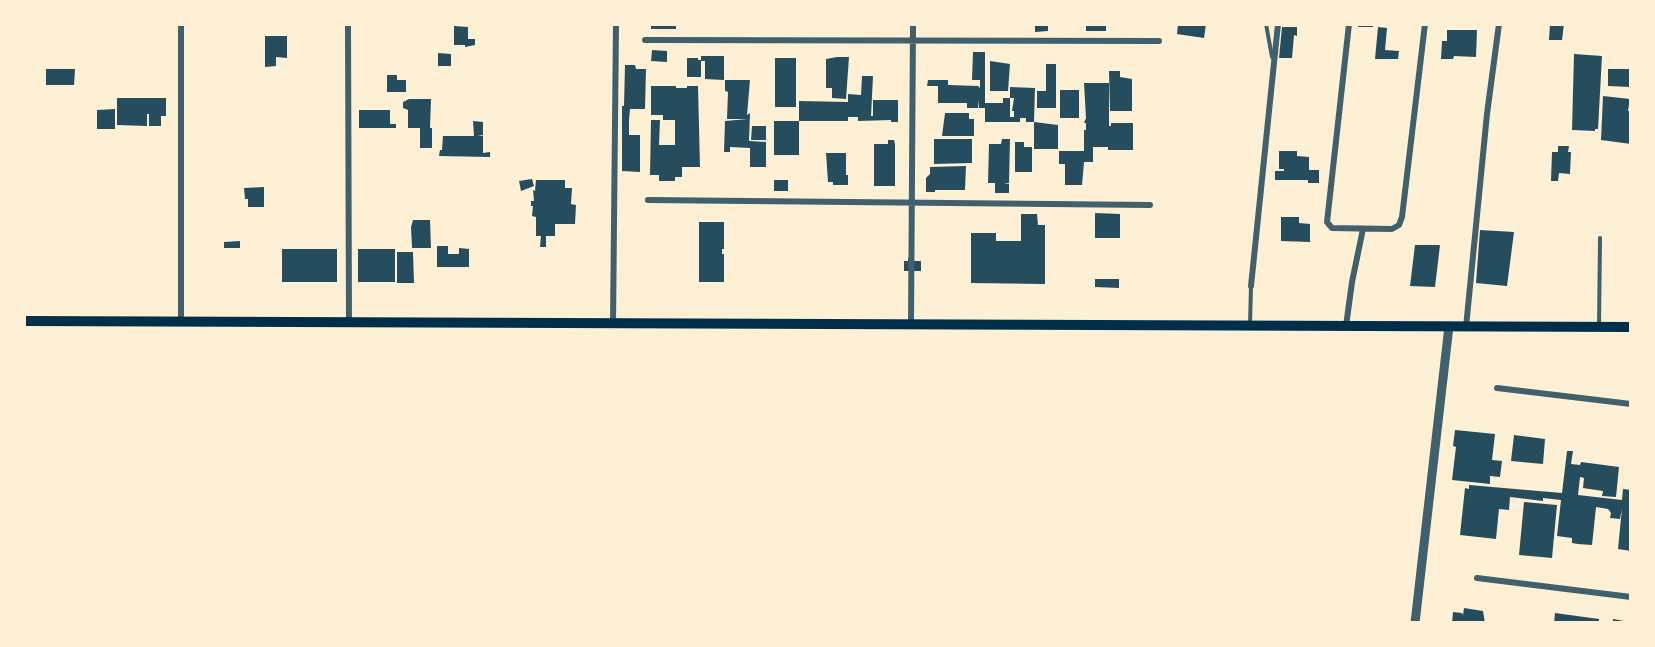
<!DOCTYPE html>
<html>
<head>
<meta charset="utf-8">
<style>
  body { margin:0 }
  #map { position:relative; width:1655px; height:647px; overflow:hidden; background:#fdf0d5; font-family:Arial,sans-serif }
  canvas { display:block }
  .frame { position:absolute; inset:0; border:26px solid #fdf0d5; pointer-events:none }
</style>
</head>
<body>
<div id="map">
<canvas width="1655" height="647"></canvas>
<div class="frame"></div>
</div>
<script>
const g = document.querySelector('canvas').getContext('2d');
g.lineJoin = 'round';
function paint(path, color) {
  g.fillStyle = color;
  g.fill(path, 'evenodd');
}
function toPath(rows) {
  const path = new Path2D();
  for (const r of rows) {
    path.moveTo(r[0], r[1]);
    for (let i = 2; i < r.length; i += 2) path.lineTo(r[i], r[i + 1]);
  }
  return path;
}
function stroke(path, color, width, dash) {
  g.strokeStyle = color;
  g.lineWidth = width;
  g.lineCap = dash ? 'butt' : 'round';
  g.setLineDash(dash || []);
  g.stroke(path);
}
paint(toPath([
  [651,24,676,24,676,29,651,29],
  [1035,24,1048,24,1048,31,1035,32],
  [1086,24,1106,24,1106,31,1086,31],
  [1178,24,1206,24,1204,38,1177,34],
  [1359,24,1373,24,1373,27,1358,27],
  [1550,24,1564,24,1562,40,1549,40],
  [454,26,468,27,468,39,475,39,475,45,465,47,465,45,454,45],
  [1282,27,1297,27,1297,36,1294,35,1292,58,1279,58],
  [1378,27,1387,28,1385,50,1399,51,1398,59,1375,59],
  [1447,30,1477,30,1476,57,1454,56,1453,59,1441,59,1442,41,1447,41],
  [265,36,287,36,287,58,276,57,276,66,265,67],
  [652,50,667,51,667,62,651,61],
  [973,52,985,52,985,103,1003,103,1003,98,1010,98,1010,87,1035,88,1034,122,1026,122,1026,118,1020,118,1020,122,985,122,985,108,979,108,979,100,978,108,967,108,967,103,938,103,938,86,927,86,928,80,948,80,948,85,978,86,980,88,980,80,972,80],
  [1010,98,1014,98,1012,111,1014,111,1014,117,1010,117],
  [438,53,451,54,451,66,438,66],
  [1574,54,1602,56,1598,129,1595,129,1595,131,1572,130],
  [701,56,724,56,724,80,705,79,705,61,701,61,701,77,687,77,687,58,698,58,698,60,701,60],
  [837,57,849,57,846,99,832,98,832,88,826,88,826,59],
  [775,58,796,58,796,107,775,107],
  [990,61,1010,64,1008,91,990,91],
  [1046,64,1056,64,1056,108,1037,108,1037,91,1046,91],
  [625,65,635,65,636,69,646,69,645,109,630,109,629,120,629,135,640,135,640,172,622,171,622,106,624,106],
  [46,69,75,69,74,85,46,85],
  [1608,69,1631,69,1630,87,1608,86],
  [1109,71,1120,71,1120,77,1132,79,1132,111,1110,111],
  [387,75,397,75,397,80,406,80,406,92,387,92],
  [862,76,873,76,871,116,873,116,873,100,898,100,898,122,891,122,891,120,858,121,858,117,848,117,848,121,799,121,799,101,848,102,848,94,861,95],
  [725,80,750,80,747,115,750,113,749,141,766,142,766,167,750,167,750,148,730,147,730,152,724,152,725,121,748,119,727,119,728,92,725,91],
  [1084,83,1109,83,1109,126,1111,126,1111,123,1133,123,1133,150,1108,150,1108,147,1093,147,1093,162,1084,162,1082,185,1065,185,1065,164,1059,164,1059,151,1084,151,1084,130,1086,130,1086,123,1084,123,1086,118],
  [651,86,676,86,676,88,687,88,687,86,698,86,700,167,682,167,682,177,675,177,675,181,659,181,659,175,650,175,651,120,660,120,659,145,675,145,675,120,663,120,663,115,651,115],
  [1060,90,1079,90,1079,118,1060,118],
  [1603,96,1630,99,1628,111,1631,111,1631,144,1601,140],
  [117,98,166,98,166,116,161,116,161,126,149,126,149,114,147,114,147,126,117,125],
  [409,99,431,99,430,128,432,128,432,148,420,148,420,128,408,128,408,110,403,108,403,102],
  [115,109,115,129,97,129,97,110],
  [359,110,390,110,390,124,396,124,396,128,359,128],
  [945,113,969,113,969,119,974,119,974,136,942,136],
  [473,121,483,122,483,135,478,136,483,136,483,153,490,152,490,157,439,156,440,150,442,150,443,136,474,136],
  [774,121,799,121,799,155,774,155],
  [1034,122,1058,125,1058,149,1034,149],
  [752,126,766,126,766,140,751,140],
  [934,139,972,139,972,163,934,164],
  [1002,139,1010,139,1009,183,1004,184,1009,184,1009,193,995,193,995,183,988,183,989,144,1001,144],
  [888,140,894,140,895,144,895,186,874,186,874,144,888,144],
  [1015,142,1024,142,1024,147,1032,147,1032,172,1015,172],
  [1558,146,1569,146,1568,152,1571,152,1570,174,1559,173,1558,181,1551,181,1552,152,1558,152],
  [1279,151,1297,151,1297,156,1309,157,1309,170,1319,170,1319,183,1308,183,1308,180,1275,180,1275,171,1284,171,1284,169,1279,169],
  [826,153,846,153,846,175,848,175,848,185,833,185,833,182,828,182],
  [966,166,965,190,935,190,935,192,926,192,926,178,930,174,930,167],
  [532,179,534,186,521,191,519,181],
  [536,180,565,180,565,188,572,188,571,204,576,205,575,224,555,224,555,236,546,236,546,247,540,247,541,236,536,236,536,217,532,216,533,206,531,206,531,201,534,201,533,190,535,191],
  [774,180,788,180,788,191,774,191],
  [264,187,264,207,248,207,248,199,245,199,244,188],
  [1095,213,1120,214,1120,238,1095,238],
  [1021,214,1037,214,1038,225,1045,225,1045,284,971,283,971,233,996,233,996,241,1021,241],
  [1281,217,1299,217,1299,223,1310,224,1310,242,1281,241],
  [413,220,430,220,431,248,412,248,411,227],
  [699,222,724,222,724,249,722,249,722,254,724,254,724,282,699,282],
  [1480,230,1514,232,1507,286,1476,283],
  [240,241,240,248,224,248,224,242],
  [1415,245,1440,245,1435,287,1410,286],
  [437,246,448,246,448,254,459,254,459,248,469,249,469,267,437,267],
  [282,249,337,249,337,282,282,282],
  [358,249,395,249,395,282,358,282],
  [397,252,413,252,414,283,397,283],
  [908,258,912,258,912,261,921,261,921,271,904,271,904,261,908,261],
  [1095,279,1119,279,1119,288,1095,287],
  [1455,430,1495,434,1492,460,1502,461,1500,477,1490,476,1490,484,1452,480,1456,447,1453,446],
  [1514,435,1545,439,1543,464,1511,461],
  [1567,451,1573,451,1571,464,1580,465,1581,462,1619,467,1616,497,1602,496,1603,491,1583,488,1584,478,1580,477,1578,495,1622,500,1623,489,1631,490,1631,551,1618,549,1622,508,1620,519,1610,518,1611,513,1608,509,1596,507,1592,545,1578,544,1572,543,1572,538,1557,536,1561,500,1543,498,1543,501,1510,497,1509,510,1499,509,1496,539,1460,535,1465,488,1469,489,1469,485,1562,493],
  [1524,502,1557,505,1552,558,1519,555],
  [1464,608,1483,611,1485,623,1452,623,1453,612,1462,613,1463,615],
  [1555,613,1599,619,1599,623,1554,623],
  [1613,619,1630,622,1630,623,1613,623]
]), '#264d5e');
stroke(toPath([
  [1266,24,1272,57],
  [1250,325,1251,286],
  [1599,326,1600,238]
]), '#3f606c', 4);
stroke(toPath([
  [348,24,349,322],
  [1349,24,1327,222,1332,228,1392,229,1399,225,1402,217,1425,24],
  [645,40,1159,41],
  [648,200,1150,205],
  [1251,286,1278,24],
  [181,321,181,24],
  [613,323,616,24],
  [911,324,913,24],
  [1346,326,1352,282,1363,229],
  [1466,327,1487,114,1499,24],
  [1497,388,1631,404],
  [1477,578,1631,597]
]), '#3f606c', 6);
stroke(toPath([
  [1415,623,1449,326]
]), '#3f606c', 9);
stroke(toPath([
  [24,321,1631,327]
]), '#003049', 10);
</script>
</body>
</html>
